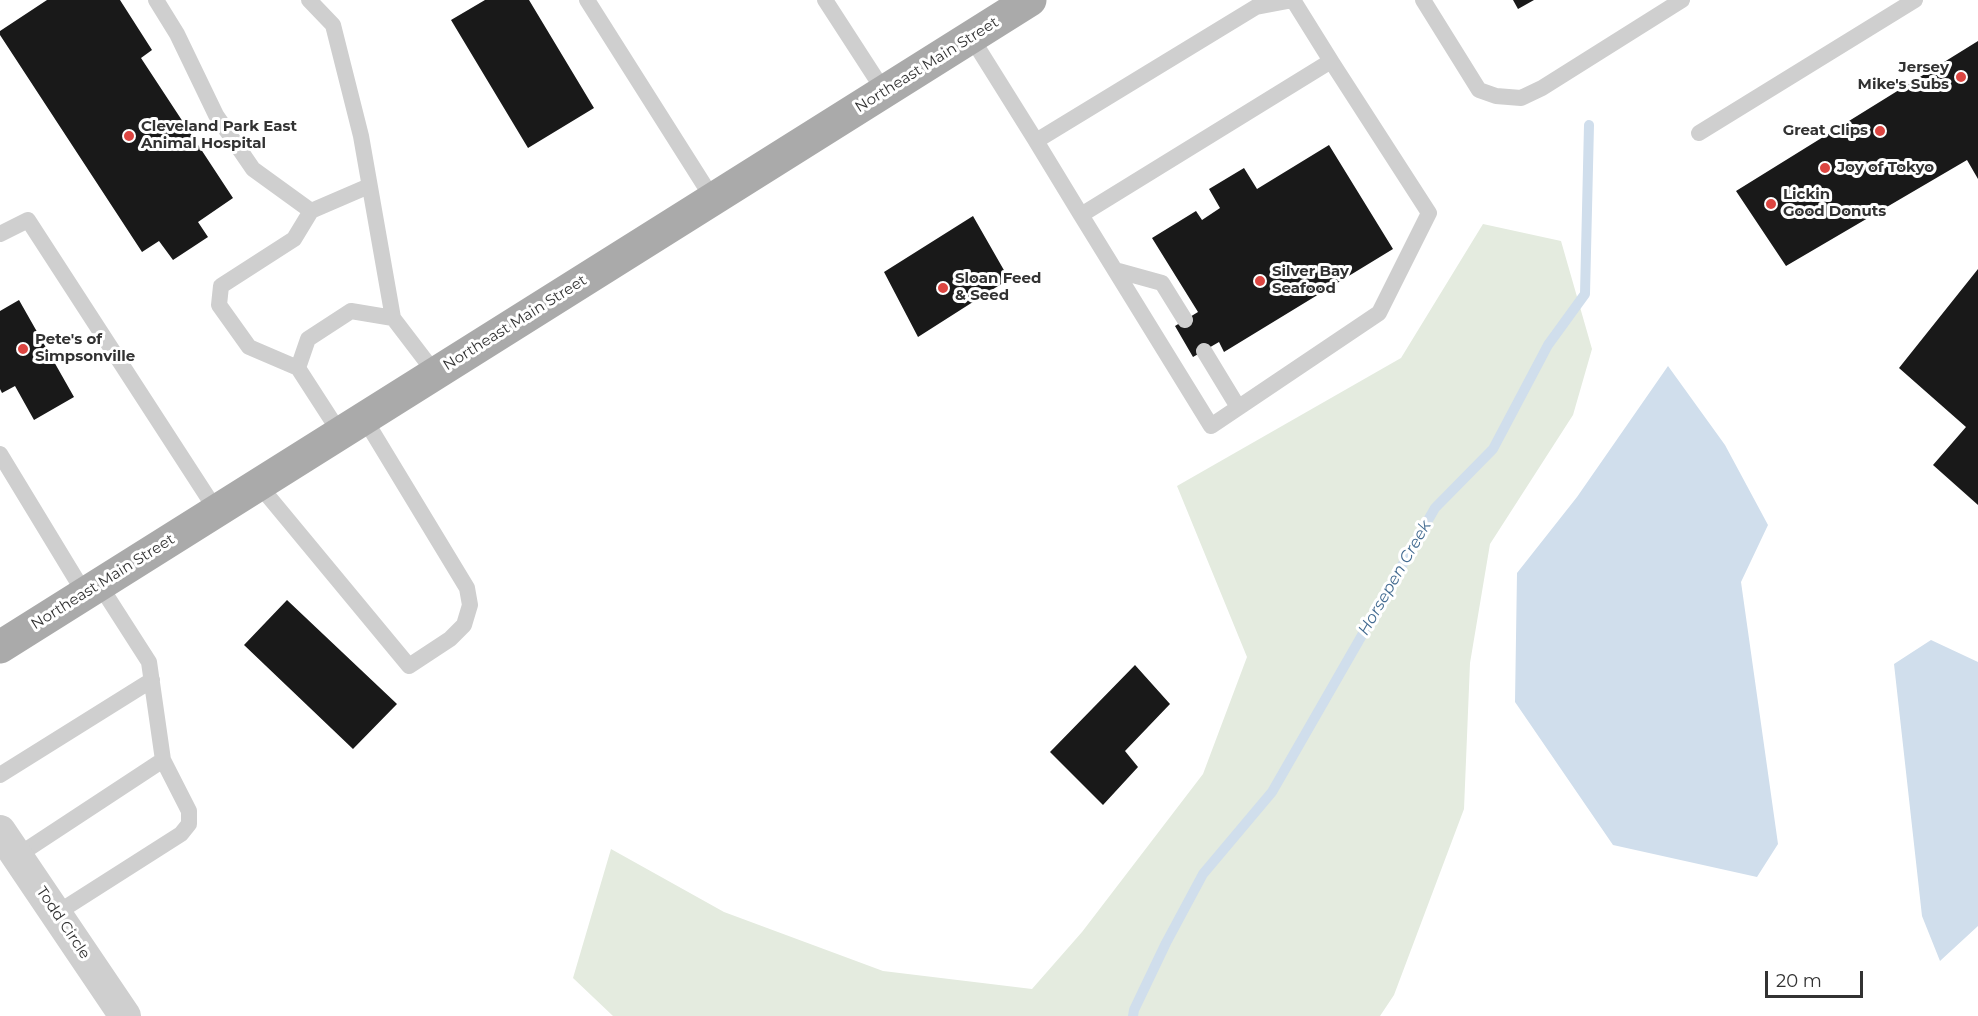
<!DOCTYPE html>
<html>
<head>
<meta charset="utf-8">
<style>
  body { margin:0 }
  #map { position:relative; width:1978px; height:1016px; overflow:hidden; background:#fff; font-family:Montserrat,sans-serif }
  canvas { display:block }
  .scale { position:absolute; left:1765px; top:971px; width:98px; height:27px; box-sizing:border-box; border:3px solid #323232; border-top:0; padding-left:8px; font-size:18px; line-height:21px; white-space:nowrap; color:#323232; -webkit-text-stroke:4px #fff; paint-order:stroke }
</style>
</head>
<body>
<div id="map">
<canvas width="1978" height="1016"></canvas>
<div class="scale">20 m</div>
</div>
<script>
const g = document.querySelector('canvas').getContext('2d');
g.lineJoin = 'round';
function paint(path, color) {
  g.fillStyle = color;
  g.fill(path, 'evenodd');
}
function toPath(rows) {
  const path = new Path2D();
  for (const r of rows) {
    path.moveTo(r[0], r[1]);
    for (let i = 2; i < r.length; i += 2) path.lineTo(r[i], r[i + 1]);
  }
  return path;
}
function stroke(path, color, width, dash) {
  g.strokeStyle = color;
  g.lineWidth = width;
  g.lineCap = dash ? 'butt' : 'round';
  g.setLineDash(dash || []);
  g.stroke(path);
}
function drawText(font, color, halo, rows, align = 'center') {
  g.font = font + ' Montserrat,sans-serif';
  g.lineWidth = 6;
  g.setLineDash([]);
  g.textBaseline = 'middle';
  g.strokeStyle = halo;
  g.fillStyle = color;
  for (const [text, x, y, turn = 0] of rows) {
    g.save();
    g.translate(x, y);
    g.rotate((+turn || 0) * Math.PI / 180);
    g.textAlign = isNaN(turn) ? turn : align;
    if (halo) g.strokeText(text, 0, 0);
    g.fillText(text, 0, 0);
    g.restore();
  }
}
paint(toPath([
  [1483,224,1561,241,1592,349,1573,415,1490,544,1470,663,1464,809,1394,995,1380,1016,613,1016,573,978,611,849,724,912,883,971,1032,989,1082,932,1203,774,1247,657,1177,486,1401,358]
]), '#e4ebdf');
paint(toPath([
  [1668,366,1725,445,1768,525,1741,582,1778,844,1757,877,1613,845,1515,702,1517,573,1577,497],
  [1931,640,1978,662,1978,926,1940,961,1922,916,1894,664]
]), '#d0deec');
stroke(toPath([
  [1133,1016,1134,1010,1166,943,1203,874,1272,792,1435,508,1493,449,1548,345,1585,294,1589,125]
]), '#d0deec', 10);
paint(toPath([
  [47,0,120,0,152,50,141,58,233,198,198,222,208,237,173,260,159,241,142,252,0,35,0,31],
  [485,0,529,0,594,108,528,148,451,20],
  [1513,0,1534,0,1518,9],
  [1978,41,1978,179,1967,160,1786,266,1736,191],
  [1329,145,1393,249,1224,352,1219,342,1193,357,1175,326,1198,312,1152,238,1196,211,1202,220,1220,208,1209,189,1244,168,1257,189],
  [973,216,1009,279,918,337,884,272],
  [1978,269,1978,505,1933,465,1966,427,1899,368],
  [19,300,74,397,34,420,15,386,2,393,0,389,0,311],
  [287,600,397,704,353,749,244,645],
  [1135,665,1170,704,1125,751,1138,767,1103,805,1050,752]
]), '#191919');
stroke(toPath([
  [156,0,177,34,216,115,253,169,311,211],
  [309,0,333,25,361,136,393,318],
  [587,0,713,199],
  [825,0,884,91],
  [1423,0,1479,90,1496,96,1521,98,1542,88,1682,0],
  [971,37,1036,141,1256,7,1293,0],
  [1699,133,1915,0],
  [1036,141,1081,215,1331,61,1293,0],
  [1081,215,1211,426,1379,313,1429,213,1331,61],
  [0,234,28,220,216,510],
  [1115,270,1162,283,1185,320],
  [1204,351,1238,407],
  [298,368,249,347,219,305,221,286,294,239,311,211,369,186],
  [340,433,298,368,308,339,351,311,393,318,435,373],
  [0,454,85,594],
  [259,485,409,666,450,639,464,625,470,605,467,588,364,418],
  [0,775,152,680],
  [17,856,163,760],
  [57,913,181,834,189,824,189,811,163,760,149,662,99,584]
]), '#cfcfcf', 16);
stroke(toPath([
  [0,831,125,1016]
]), '#cfcfcf', 32);
stroke(toPath([
  [0,647,1030,0]
]), '#aaa', 33);
for (const [x, y, r, color] of [
  [1961,77,6,"#dc4541"],
  [1880,131,6,"#dc4541"],
  [129,136,6,"#dc4541"],
  [1825,168,6,"#dc4541"],
  [1771,204,6,"#dc4541"],
  [1260,281,6,"#dc4541"],
  [943,288,6,"#dc4541"],
  [23,349,6,"#dc4541"]
]) {
  const dot = new Path2D();
  dot.arc(x, y, r, 0, 2 * Math.PI);
  g.fillStyle = color;
  g.fill(dot);
  stroke(dot, '#fff', 2);
}
drawText('15px', '#323232', '#fff', [
  ["Northeast Main Street",927,65,-32],
  ["Northeast Main Street",515,323,-32],
  ["Northeast Main Street",103,582,-32],
  ["Todd Circle",63,923,56]
]);
drawText('bold 15px', '#323232', '#fff', [
  ["Jersey",1949,68,"right"],
  ["Mike's Subs",1949,85,"right"],
  ["Cleveland Park East",141,127],
  ["Animal Hospital",141,144],
  ["Great Clips",1868,131,"right"],
  ["Joy of Tokyo",1837,168],
  ["Lickin",1783,195],
  ["Good Donuts",1783,212],
  ["Silver Bay",1272,272],
  ["Seafood",1272,289],
  ["Sloan Feed",955,279],
  ["& Seed",955,296],
  ["Pete's of",35,340],
  ["Simpsonville",35,357]
], 'left');
drawText('italic 16px', '#436b91', '#fff', [
  ["Horsepen Creek",1395,578,-60]
]);
</script>
</body>
</html>
